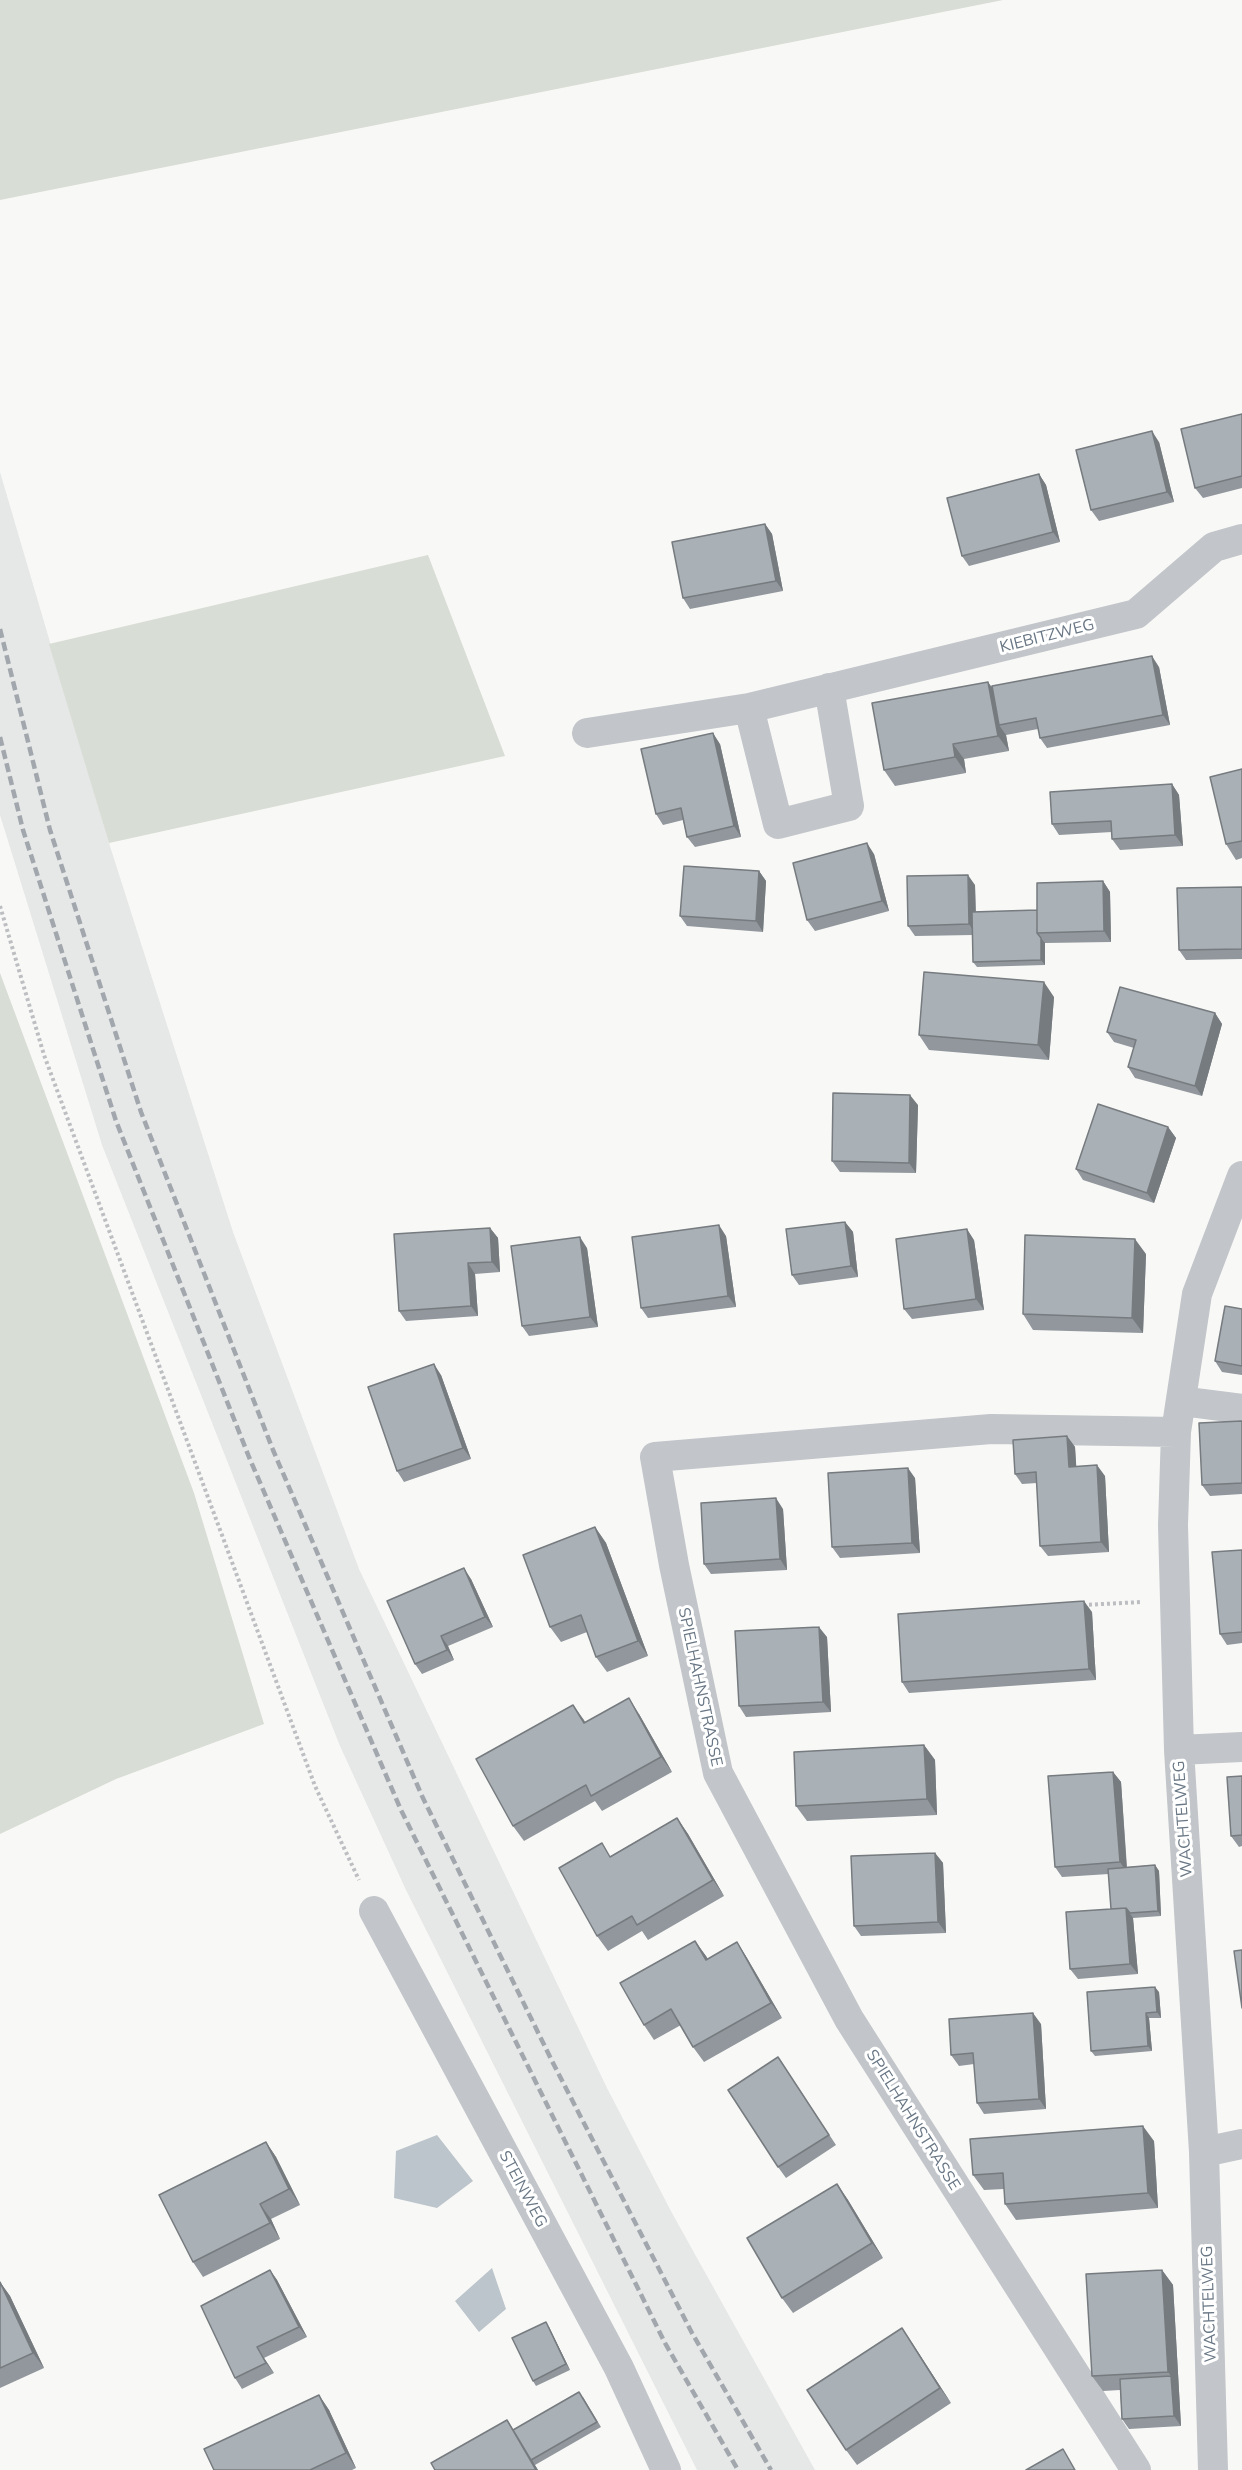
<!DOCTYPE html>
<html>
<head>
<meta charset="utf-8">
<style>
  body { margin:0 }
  canvas { display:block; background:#f8f8f6 }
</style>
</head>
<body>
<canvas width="1242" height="2470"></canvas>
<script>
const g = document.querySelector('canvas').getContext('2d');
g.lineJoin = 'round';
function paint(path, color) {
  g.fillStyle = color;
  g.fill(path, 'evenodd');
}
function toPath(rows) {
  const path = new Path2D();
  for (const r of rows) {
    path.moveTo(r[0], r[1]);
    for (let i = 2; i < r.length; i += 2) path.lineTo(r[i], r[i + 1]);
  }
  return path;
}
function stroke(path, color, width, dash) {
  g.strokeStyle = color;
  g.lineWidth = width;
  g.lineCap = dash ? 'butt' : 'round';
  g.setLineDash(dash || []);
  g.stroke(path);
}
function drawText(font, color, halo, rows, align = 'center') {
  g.font = font + ' Mulish,sans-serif';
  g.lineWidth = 6;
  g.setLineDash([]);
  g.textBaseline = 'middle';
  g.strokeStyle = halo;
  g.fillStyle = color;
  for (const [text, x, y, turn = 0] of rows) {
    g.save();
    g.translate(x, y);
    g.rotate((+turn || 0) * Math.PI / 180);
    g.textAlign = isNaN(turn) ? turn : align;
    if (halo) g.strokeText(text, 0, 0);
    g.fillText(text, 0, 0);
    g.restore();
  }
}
paint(toPath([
  [0,472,109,843,233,1232,359,1569,607,2088,672,2213,815,2470,697,2470,406,1890,340,1746,102,1145,0,815]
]), '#e6e7e7');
paint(toPath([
  [0,0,1003,0,0,200],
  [428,555,505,756,109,843,49,644],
  [0,973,194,1493,264,1724,116,1779,0,1834]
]), '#d8ddd5');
paint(toPath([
  [437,2135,473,2181,437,2208,394,2198,396,2151],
  [492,2268,506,2309,479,2332,455,2301]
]), '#bcc5cb');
stroke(toPath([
  [0,906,44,1055,315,1786,359,1880],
  [1083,1605,1142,1602]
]), '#bcbec1', 4, [3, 3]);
stroke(toPath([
  [749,708,778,824,849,806,829,688],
  [587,733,749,708,1136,614,1214,547,1242,539],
  [1181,1401,1242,1409],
  [1179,1750,1242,1747],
  [374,1911,619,2368,666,2470],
  [1204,2152,1242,2144],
  [1136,2470,849,2019,718,1773,674,1565,655,1457,991,1429,1176,1432],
  [1213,2470,1204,2152,1179,1750,1173,1525,1176,1432,1197,1294,1242,1176]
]), '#c2c5c9', 30);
stroke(toPath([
  [0,629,50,830,141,1112,273,1450,422,1796,553,2063,692,2333,771,2470],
  [0,737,23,830,116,1121,249,1457,401,1810,665,2343,738,2470]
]), '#a1a7ad', 4.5, [9, 4.5]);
paint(toPath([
  [1242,414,1242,488,1203,498,1195,488],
  [1159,442,1174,502,1099,521,1091,510],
  [1039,474,1046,485,1060,542,969,566,962,556],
  [765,524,772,534,783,591,690,609,683,598],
  [1159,667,1170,725,1047,748,1040,738,1038,729,1006,735,1009,751,964,759,966,773,895,786,884,770,992,686],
  [720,744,741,837,695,847,687,837,683,820,663,825,656,814],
  [1242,769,1242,858,1236,860,1226,844],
  [1172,784,1179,795,1183,846,1120,850,1112,839,1112,832,1059,835,1052,824],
  [874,854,889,911,815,931,807,920],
  [759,871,766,881,763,932,687,926,680,916],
  [1103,881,1110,892,1111,942,1045,943,1045,965,977,967,973,962,973,935,915,936,908,926,975,885,976,912,1037,910],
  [1242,887,1242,959,1186,960,1179,950],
  [1054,997,1049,1060,929,1050,919,1035],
  [1215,1013,1222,1024,1202,1096,1135,1078,1128,1067,1134,1048,1114,1042,1107,1032],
  [918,1105,916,1173,840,1172,832,1161],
  [1168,1127,1176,1138,1154,1203,1083,1180,1076,1169],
  [845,1222,853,1232,858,1277,799,1285,792,1275],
  [490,1228,498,1238,500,1272,475,1274,478,1316,406,1321,399,1311],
  [726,1236,736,1307,648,1318,641,1308],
  [974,1240,984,1310,912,1319,904,1309],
  [587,1248,598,1327,529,1336,522,1326],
  [1146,1254,1143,1333,1033,1330,1023,1314],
  [1242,1309,1242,1375,1222,1372,1215,1361],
  [441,1375,471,1459,404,1482,397,1471],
  [1242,1421,1242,1494,1210,1496,1202,1485],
  [1067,1436,1075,1447,1076,1466,1105,1476,1109,1552,1048,1556,1040,1546,1037,1483,1022,1484,1015,1474],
  [915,1478,920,1553,840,1558,832,1547],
  [783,1509,787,1570,711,1574,704,1564],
  [595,1527,606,1543,648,1656,607,1672,596,1657,587,1632,561,1642,550,1627],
  [1242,1550,1242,1643,1227,1645,1220,1634],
  [471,1579,493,1627,448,1646,454,1660,422,1674,415,1664],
  [1092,1612,1096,1680,909,1693,902,1682],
  [827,1637,831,1712,746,1717,739,1706],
  [639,1714,672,1772,602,1811,595,1801,524,1841,513,1826,585,1722],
  [924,1745,935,1760,937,1815,807,1821,796,1806],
  [1113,1772,1121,1782,1127,1867,1155,1865,1159,1871,1161,1916,1133,1918,1138,1974,1078,1979,1070,1969,1111,1909,1109,1874,1062,1877,1055,1867],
  [1242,1776,1242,1846,1239,1847,1231,1836],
  [677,1818,688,1834,724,1896,648,1940,642,1931,608,1951,597,1936,611,1856],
  [935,1853,943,1863,946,1933,861,1936,854,1926],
  [695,1941,708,1959,737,1942,747,1958,782,2018,704,2062,693,2047,681,2025,654,2040,644,2025],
  [1159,1992,1161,2018,1149,2018,1152,2051,1095,2056,1091,2051],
  [1041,2024,1046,2109,984,2114,977,2103,974,2064,959,2066,951,2055],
  [778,2057,836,2145,786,2178,778,2167],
  [1154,2141,1158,2208,1016,2220,1005,2204,1004,2189,984,2190,973,2175],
  [266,2142,276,2157,300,2205,271,2219,280,2239,203,2277,193,2262],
  [837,2184,848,2200,883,2258,793,2313,782,2298],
  [270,2270,277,2280,307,2337,264,2358,274,2373,242,2389,235,2378],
  [1162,2270,1173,2285,1181,2426,1129,2429,1122,2419,1120,2390,1103,2391,1092,2376],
  [0,2282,10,2296,44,2368,0,2388],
  [549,2327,570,2370,536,2386,533,2381],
  [912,2343,951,2403,857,2465,846,2450],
  [319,2395,329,2410,356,2468,352,2470,214,2470],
  [583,2397,601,2427,535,2465,534,2464,538,2470,435,2470]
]), '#91979d');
paint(toPath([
  [1152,431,1159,442,1174,502,1167,492],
  [1039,474,1046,485,1060,542,1053,532],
  [765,524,772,534,783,591,776,581],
  [1152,656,1159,667,1170,725,1163,715],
  [988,682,999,697,999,725,1006,735,1009,751,998,736],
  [713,733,720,744,741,837,734,826],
  [953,744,964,759,966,773,955,757],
  [1172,784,1179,795,1183,846,1175,835],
  [867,843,874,854,889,911,882,901],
  [759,871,766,881,763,932,756,921],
  [968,875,975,885,976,935,969,924],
  [1103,881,1110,892,1111,942,1104,931],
  [1041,938,1045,943,1045,965,1041,960],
  [1044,982,1054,997,1049,1060,1038,1045],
  [1215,1013,1222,1024,1202,1096,1195,1086],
  [910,1095,918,1105,916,1173,909,1163],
  [1168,1127,1176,1138,1154,1203,1147,1193],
  [845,1222,853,1232,858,1277,851,1266],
  [719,1225,726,1236,736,1307,728,1296],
  [490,1228,498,1238,500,1272,492,1262],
  [967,1229,974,1240,984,1310,976,1299],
  [580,1237,587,1248,598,1327,590,1317],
  [1135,1239,1146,1254,1143,1333,1132,1318],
  [468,1263,475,1274,478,1316,471,1306],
  [434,1364,441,1375,471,1459,463,1448],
  [1067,1436,1075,1447,1077,1477,1069,1467],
  [1097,1465,1105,1476,1109,1552,1101,1542],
  [908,1468,915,1478,920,1553,912,1543],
  [776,1498,783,1509,787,1570,780,1559],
  [595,1527,606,1543,648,1656,638,1641],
  [464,1568,471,1579,493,1627,485,1617],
  [1084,1601,1092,1612,1096,1680,1089,1669],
  [819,1627,827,1637,831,1712,823,1702],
  [441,1636,448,1646,454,1660,447,1650],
  [629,1698,639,1714,672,1772,661,1757],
  [573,1705,584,1720,594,1738,584,1723],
  [924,1745,935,1760,937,1815,927,1799],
  [1113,1772,1121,1782,1127,1873,1120,1862],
  [677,1818,688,1834,724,1896,713,1880],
  [935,1853,943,1863,946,1933,938,1922],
  [1155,1865,1159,1871,1161,1916,1158,1911],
  [1126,1908,1133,1918,1138,1974,1130,1964],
  [695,1941,706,1956,717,1976,706,1960],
  [737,1942,747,1958,782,2018,771,2003],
  [1155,1987,1159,1992,1161,2018,1157,2012],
  [1033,2013,1041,2024,1046,2109,1039,2099],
  [1146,2013,1149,2018,1152,2051,1148,2046],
  [1143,2126,1154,2141,1158,2208,1148,2193],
  [266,2142,276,2157,300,2205,289,2189],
  [837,2184,848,2200,883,2258,872,2243],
  [260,2204,271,2219,280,2239,270,2223],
  [270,2270,277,2280,307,2337,299,2327],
  [1162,2270,1173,2285,1181,2426,1174,2416,1171,2376,1168,2372],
  [0,2282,10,2296,44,2368,33,2353],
  [546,2322,549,2327,570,2370,566,2364],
  [902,2328,912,2343,951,2403,940,2388],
  [257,2347,264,2358,274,2373,266,2363],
  [319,2395,329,2410,356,2468,346,2453],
  [507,2420,517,2435,538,2470,536,2470]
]), '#767b7f');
const building = toPath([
  [1242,414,1242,476,1195,488,1181,429,1242,414],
  [1152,431,1167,492,1091,510,1076,450,1152,431],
  [1039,474,1053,532,962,556,947,498,1039,474],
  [765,524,776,581,683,598,672,542,765,524],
  [1152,656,1163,715,1040,738,1036,718,999,725,992,686,1152,656],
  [988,682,998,736,953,744,955,757,884,770,872,703,988,682],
  [713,733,734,826,687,837,681,808,656,814,641,749,713,733],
  [1242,769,1242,841,1226,844,1210,777,1242,769],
  [1172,784,1175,835,1112,839,1111,821,1052,824,1050,792,1172,784],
  [867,843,882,901,807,920,793,863,867,843],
  [684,866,759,871,756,921,680,916,684,866],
  [968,875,969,924,908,926,907,876,968,875],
  [1103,881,1104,931,1037,933,1037,883,1103,881],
  [1242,887,1242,949,1179,950,1177,888,1242,887],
  [1037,910,1037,933,1041,938,1041,960,973,962,972,912,1037,910],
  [924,972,1044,982,1038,1045,919,1035,924,972],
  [1120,987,1215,1013,1195,1086,1128,1067,1136,1040,1107,1032,1120,987],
  [833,1093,910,1095,909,1163,832,1161,833,1093],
  [1098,1104,1168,1127,1147,1193,1076,1169,1098,1104],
  [845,1222,851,1266,792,1275,786,1229,845,1222],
  [719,1225,728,1296,641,1308,632,1237,719,1225],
  [490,1228,492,1262,468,1263,471,1306,399,1311,394,1234,490,1228],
  [967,1229,976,1299,904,1309,896,1239,967,1229],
  [1025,1235,1135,1239,1132,1318,1023,1314,1025,1235],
  [580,1237,590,1317,522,1326,511,1246,580,1237],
  [1225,1306,1242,1309,1242,1366,1215,1361,1225,1306],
  [434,1364,463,1448,397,1471,368,1387,434,1364],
  [1242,1421,1242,1483,1202,1485,1199,1423,1242,1421],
  [1067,1436,1069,1467,1097,1465,1101,1542,1040,1546,1036,1472,1015,1474,1013,1440,1067,1436],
  [908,1468,912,1543,832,1547,828,1473,908,1468],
  [776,1498,780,1559,704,1564,701,1503,776,1498],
  [595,1527,638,1641,596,1657,581,1615,550,1627,523,1555,595,1527],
  [1242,1550,1242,1632,1220,1634,1212,1552,1242,1550],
  [464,1568,485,1617,441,1636,447,1650,415,1664,387,1601,464,1568],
  [1084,1601,1089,1669,902,1682,898,1614,1084,1601],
  [819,1627,823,1702,739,1706,735,1631,819,1627],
  [629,1698,661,1757,591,1796,586,1785,513,1826,476,1759,573,1705,584,1723,629,1698],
  [924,1745,927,1799,796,1806,794,1752,924,1745],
  [1113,1772,1120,1862,1055,1867,1048,1776,1113,1772],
  [1242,1776,1242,1835,1231,1836,1227,1777,1242,1776],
  [677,1818,713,1880,637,1925,632,1916,597,1936,559,1868,602,1843,610,1857,677,1818],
  [935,1853,938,1922,854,1926,851,1856,935,1853],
  [1155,1865,1158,1911,1130,1913,1126,1908,1111,1909,1108,1869,1155,1865],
  [1126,1908,1130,1964,1070,1969,1066,1912,1126,1908],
  [695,1941,706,1960,737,1942,771,2003,693,2047,671,2009,644,2025,620,1983,695,1941],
  [1242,1950,1242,2008,1234,1951,1242,1950],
  [1155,1987,1157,2012,1146,2013,1148,2046,1091,2051,1087,1992,1155,1987],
  [1033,2013,1039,2099,977,2103,973,2053,951,2055,949,2019,1033,2013],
  [778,2057,829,2135,778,2167,728,2090,778,2057],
  [1143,2126,1148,2193,1005,2204,1003,2173,973,2175,970,2139,1143,2126],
  [266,2142,289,2189,260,2204,270,2223,193,2262,159,2195,266,2142],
  [837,2184,872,2243,782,2298,747,2238,837,2184],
  [270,2270,299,2327,257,2347,266,2363,235,2378,201,2306,270,2270],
  [1162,2270,1168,2372,1092,2376,1086,2274,1162,2270],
  [0,2282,33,2353,0,2368,0,2282],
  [546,2322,566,2364,533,2381,512,2338,546,2322],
  [902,2328,940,2388,846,2450,807,2390,902,2328],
  [1171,2376,1174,2416,1122,2419,1120,2379,1171,2376],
  [579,2392,597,2422,531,2460,513,2430,579,2392],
  [319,2395,346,2453,310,2470,214,2470,204,2449,319,2395],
  [507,2420,536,2470,435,2470,431,2463,507,2420],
  [1063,2449,1075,2470,1026,2470,1063,2449]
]);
paint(building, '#a9b0b6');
stroke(building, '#767b7f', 1.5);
drawText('16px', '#697785', '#fff', [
  ["KIEBITZWEG",1047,636,-14],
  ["SPIELHAHNSTRASSE",700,1687,78],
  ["WACHTELWEG",1183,1819,-94],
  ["SPIELHAHNSTRASSE",913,2120,58],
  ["STEINWEG",523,2189,62],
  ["WACHTELWEG",1209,2304,-92]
]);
</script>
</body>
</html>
